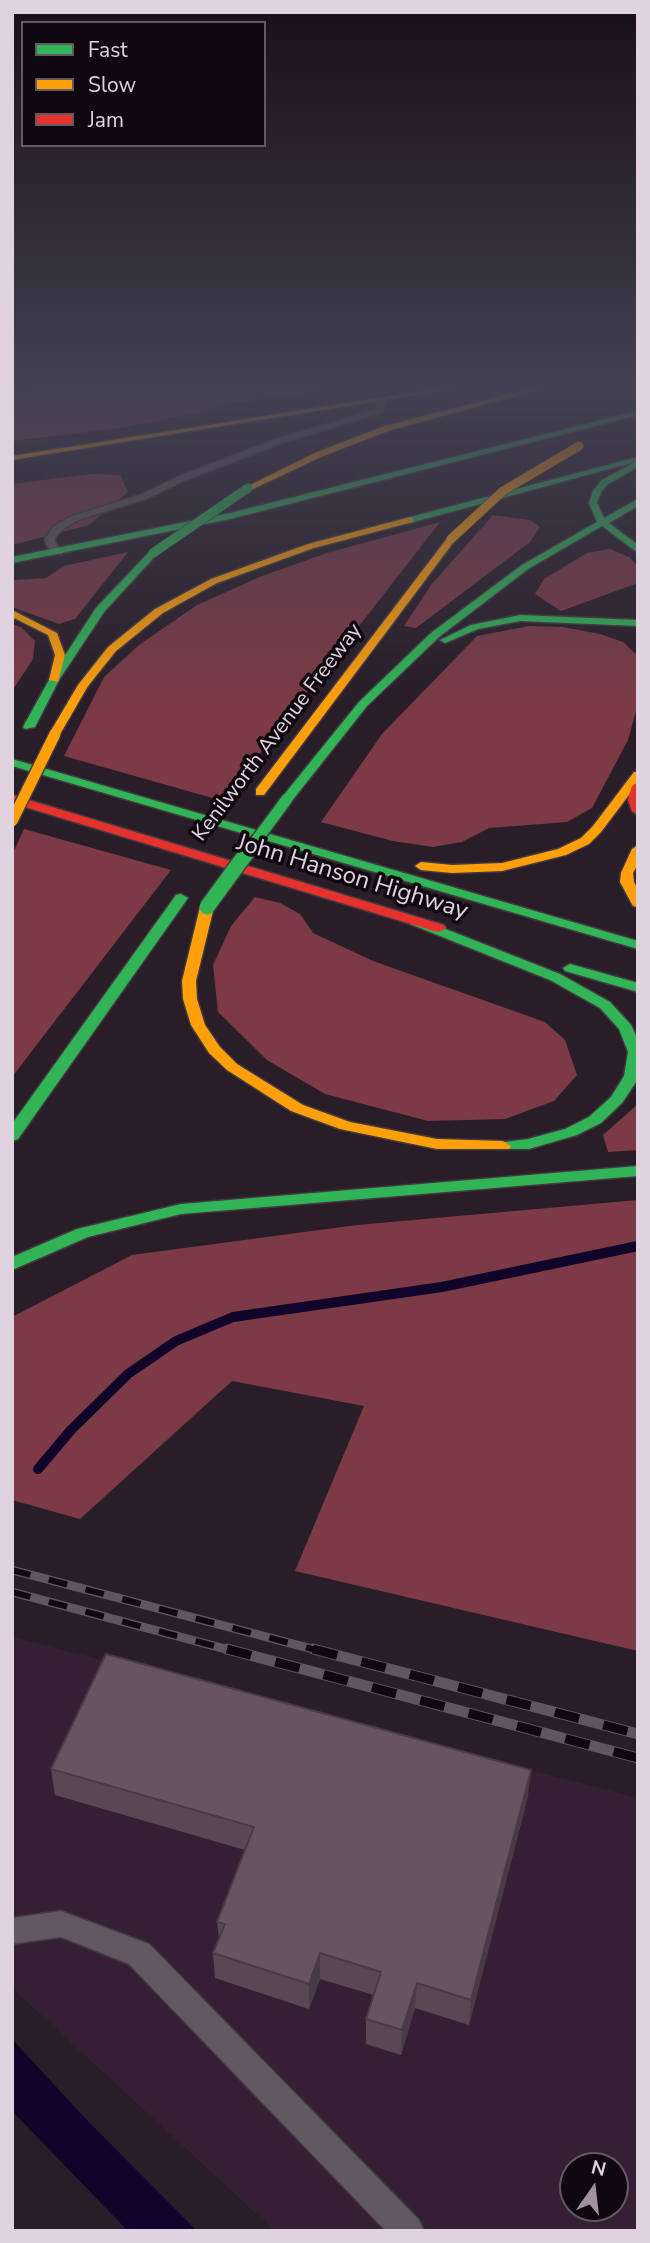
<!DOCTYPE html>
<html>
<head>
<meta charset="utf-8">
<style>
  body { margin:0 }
  #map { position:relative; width:650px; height:2243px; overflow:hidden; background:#291e28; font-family:"Nunito Sans",sans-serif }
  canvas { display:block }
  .frame { position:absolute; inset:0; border:14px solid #e0d2de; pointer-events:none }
  .legend { position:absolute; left:21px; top:21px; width:245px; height:126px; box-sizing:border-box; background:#10080f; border:2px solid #635962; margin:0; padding:9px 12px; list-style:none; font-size:21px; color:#e0d2de }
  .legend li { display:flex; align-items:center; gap:14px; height:35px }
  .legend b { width:35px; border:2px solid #635962 }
  .north { position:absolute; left:559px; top:2152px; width:70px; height:70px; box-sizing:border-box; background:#10080f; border:2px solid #635962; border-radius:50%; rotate:14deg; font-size:19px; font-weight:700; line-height:28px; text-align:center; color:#e0d2de }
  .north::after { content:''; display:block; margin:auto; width:24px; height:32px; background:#a0939e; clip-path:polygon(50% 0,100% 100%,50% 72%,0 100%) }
</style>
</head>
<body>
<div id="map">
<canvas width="650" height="2243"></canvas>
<div class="frame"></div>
<ul class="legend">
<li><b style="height:9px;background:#30b455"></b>Fast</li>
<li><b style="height:9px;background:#ff9f0a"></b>Slow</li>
<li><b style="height:9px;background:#e5322d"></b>Jam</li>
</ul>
<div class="north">N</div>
</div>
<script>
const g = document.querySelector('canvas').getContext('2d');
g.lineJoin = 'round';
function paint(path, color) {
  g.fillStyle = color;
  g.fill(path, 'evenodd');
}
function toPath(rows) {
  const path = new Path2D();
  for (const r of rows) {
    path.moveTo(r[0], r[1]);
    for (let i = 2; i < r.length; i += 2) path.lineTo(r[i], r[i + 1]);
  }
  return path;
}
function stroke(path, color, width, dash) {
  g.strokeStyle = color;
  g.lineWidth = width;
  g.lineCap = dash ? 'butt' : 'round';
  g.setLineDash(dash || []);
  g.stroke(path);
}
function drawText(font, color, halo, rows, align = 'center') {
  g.font = font + ' "Nunito Sans",sans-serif';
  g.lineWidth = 7;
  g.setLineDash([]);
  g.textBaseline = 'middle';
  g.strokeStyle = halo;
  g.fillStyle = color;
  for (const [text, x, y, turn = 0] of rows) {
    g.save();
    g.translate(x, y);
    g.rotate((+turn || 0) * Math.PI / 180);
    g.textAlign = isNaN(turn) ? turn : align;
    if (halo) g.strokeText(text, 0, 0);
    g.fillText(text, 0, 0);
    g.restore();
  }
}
paint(toPath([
  [12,1637,638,1798,638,2231,275,2231,12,1988],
  [573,2166,615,2166,615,2208,573,2208]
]), '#361f34');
paint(toPath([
  [38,388,351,388,223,404,210,410,121,428,12,441,12,392],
  [91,474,120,475,128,492,89,525,12,545,12,484],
  [493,515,530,520,540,527,530,542,416,628,404,626,431,585],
  [440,522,223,801,64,756,104,677,139,645,197,605,262,576,327,553],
  [610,549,629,557,638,566,638,583,561,611,535,594,544,579,587,553],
  [128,552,75,619,59,624,12,607,12,580,46,578,64,566],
  [12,624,21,627,35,641,33,659,12,691],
  [529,626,563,627,600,634,623,642,638,656,638,704,628,740,592,808,567,822,489,828,462,842,433,847,393,841,321,822,382,734,477,636],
  [24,829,171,870,12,1077,12,855],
  [255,897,280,903,300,914,313,933,373,961,545,1022,565,1040,577,1075,554,1101,505,1119,428,1121,325,1094,267,1060,218,1012,213,965,231,926],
  [638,1104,638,1150,608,1152,603,1135],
  [638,1200,638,1651,295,1571,364,1406,232,1381,80,1519,12,1500,12,1317,132,1255,357,1225]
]), '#7b3a46');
paint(toPath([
  [12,2039,83,2116,197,2231,128,2231,12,2111]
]), '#10042a');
stroke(toPath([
  [38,1469,71,1430,128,1374,176,1341,233,1317,442,1287,638,1246]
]), '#10042a', 10);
const lane = toPath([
  [380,397,384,400,384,412,282,443,186,480,146,499,78,520,62,530,55,538,56,544,63,552,62,554,54,554,46,545,45,538,54,526,72,516,140,495,180,476,276,439,377,409,376,400,380,397],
  [61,1911,149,1944,419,2220,424,2231,386,2231,129,1964,61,1937,12,1944,12,1918,61,1911]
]);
const fast = toPath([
  [638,411,638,415,230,519,12,563,12,557,230,513,638,411],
  [638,457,638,467,608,484,601,492,597,503,604,518,638,499,638,506,609,523,638,545,638,553,602,526,528,569,439,637,367,706,291,802,283,802,283,796,359,702,431,633,522,565,597,522,589,503,593,491,602,480,635,462,410,523,407,522,407,518,638,457],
  [150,551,158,553,104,612,59,680,35,727,25,729,23,727,49,680,96,608,150,551],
  [520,615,638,620,638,626,520,621,478,629,445,643,440,640,471,625,520,615],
  [12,759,638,941,638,949,12,766,12,759],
  [181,894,188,898,18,1139,12,1141,12,1124,176,895,181,894],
  [415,917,560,974,610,1002,631,1025,638,1040,638,1079,622,1103,601,1123,577,1135,529,1149,497,1149,495,1146,497,1143,528,1139,565,1129,589,1117,611,1097,624,1076,628,1052,619,1029,600,1008,550,980,410,924,408,921,415,917],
  [570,964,638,983,638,992,565,971,563,968,570,964],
  [638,1166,638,1176,181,1214,88,1237,12,1270,12,1257,77,1229,181,1204,638,1166]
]);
const slow = toPath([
  [441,388,459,388,12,460,12,456,441,388],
  [532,388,545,388,391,430,323,456,251,490,244,488,317,452,385,426,532,388],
  [410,517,413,518,413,522,314,548,217,583,163,613,116,651,88,686,59,736,49,734,78,685,108,647,155,609,211,579,308,544,410,517],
  [448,537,456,539,264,795,256,795,256,789,448,537],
  [12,610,57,633,65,655,58,682,49,680,55,655,48,635,12,617,12,610],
  [634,772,638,772,638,783,601,832,589,844,566,855,502,871,452,873,421,870,415,866,421,862,452,865,502,863,558,849,581,838,593,826,634,772],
  [638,845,638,864,633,873,634,882,638,890,638,907,633,906,620,882,621,873,632,849,638,845],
  [207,903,214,907,196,981,197,999,205,1025,220,1047,237,1064,303,1105,350,1122,437,1139,503,1141,511,1146,509,1149,437,1149,340,1129,291,1111,227,1070,209,1053,191,1025,183,999,182,981,200,907,207,903]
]);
const jam = toPath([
  [638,782,638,815,632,811,628,800,632,786,638,782],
  [12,795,444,925,446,928,439,932,434,931,12,803,12,795]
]);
stroke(lane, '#423941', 3);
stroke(fast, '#423941', 3);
stroke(slow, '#423941', 3);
stroke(jam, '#423941', 3);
paint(lane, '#625960');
paint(fast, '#30b455');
paint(slow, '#ff9f0a');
paint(jam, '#e5322d');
const railFar1 = toPath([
  [12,1570,320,1651],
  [12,1592,233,1651]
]);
const rail = toPath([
  [227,1649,638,1758],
  [313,1649,638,1734]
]);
stroke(railFar1, '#5f565e', 9);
stroke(rail, '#5f565e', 11);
stroke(railFar1, '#10080f', 6, [19]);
stroke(rail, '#10080f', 9, [25]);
const fastBridgeFar2 = toPath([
  [153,553,248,488]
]);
const fastBridgeFar1 = toPath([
  [247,853,287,799]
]);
const fastBridge = toPath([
  [207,907,248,851]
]);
const slowBridgeFar1 = toPath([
  [451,539,503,491,579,446]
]);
const slowBridge = toPath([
  [12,821,55,734]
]);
stroke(fastBridgeFar2, '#423941', 10, []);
stroke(fastBridgeFar1, '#423941', 14, []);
stroke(fastBridge, '#423941', 18, []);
stroke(slowBridgeFar1, '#423941', 10, []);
stroke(slowBridge, '#423941', 14, []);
stroke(fastBridgeFar2, '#30b455', 9);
stroke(fastBridgeFar1, '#30b455', 11);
stroke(fastBridge, '#30b455', 15);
stroke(slowBridgeFar1, '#ff9f0a', 9);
stroke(slowBridge, '#ff9f0a', 11);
paint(toPath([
  [51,1769,528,1796,469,2025,415,2008,401,2055,366,2044,366,2019,374,1995,320,1979,309,2009,215,1978,213,1953,219,1939,217,1922,245,1850,55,1795]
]), '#594853');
paint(toPath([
  [531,1770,528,1796,469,2025,471,2000],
  [320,1953,320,1979,309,2009,309,1984],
  [417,1983,415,2008,401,2055,402,2030]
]), '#493b43');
const building = toPath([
  [106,1654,531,1770,471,2000,417,1983,402,2030,366,2019,381,1972,320,1953,309,1984,213,1953,225,1924,217,1922,254,1827,51,1769,106,1654]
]);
paint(building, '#685460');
stroke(building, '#493b43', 2);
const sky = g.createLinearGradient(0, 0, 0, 702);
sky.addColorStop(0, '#171016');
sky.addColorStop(0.55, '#434153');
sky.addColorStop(1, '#43415300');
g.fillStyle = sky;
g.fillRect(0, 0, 650, 702);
drawText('21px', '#e0d2de', '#10080f', [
  ["Kenilworth Avenue Freeway",278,733,-53]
]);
drawText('24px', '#e0d2de', '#10080f', [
  ["John Hanson Highway",352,878,17]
]);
</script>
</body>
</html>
